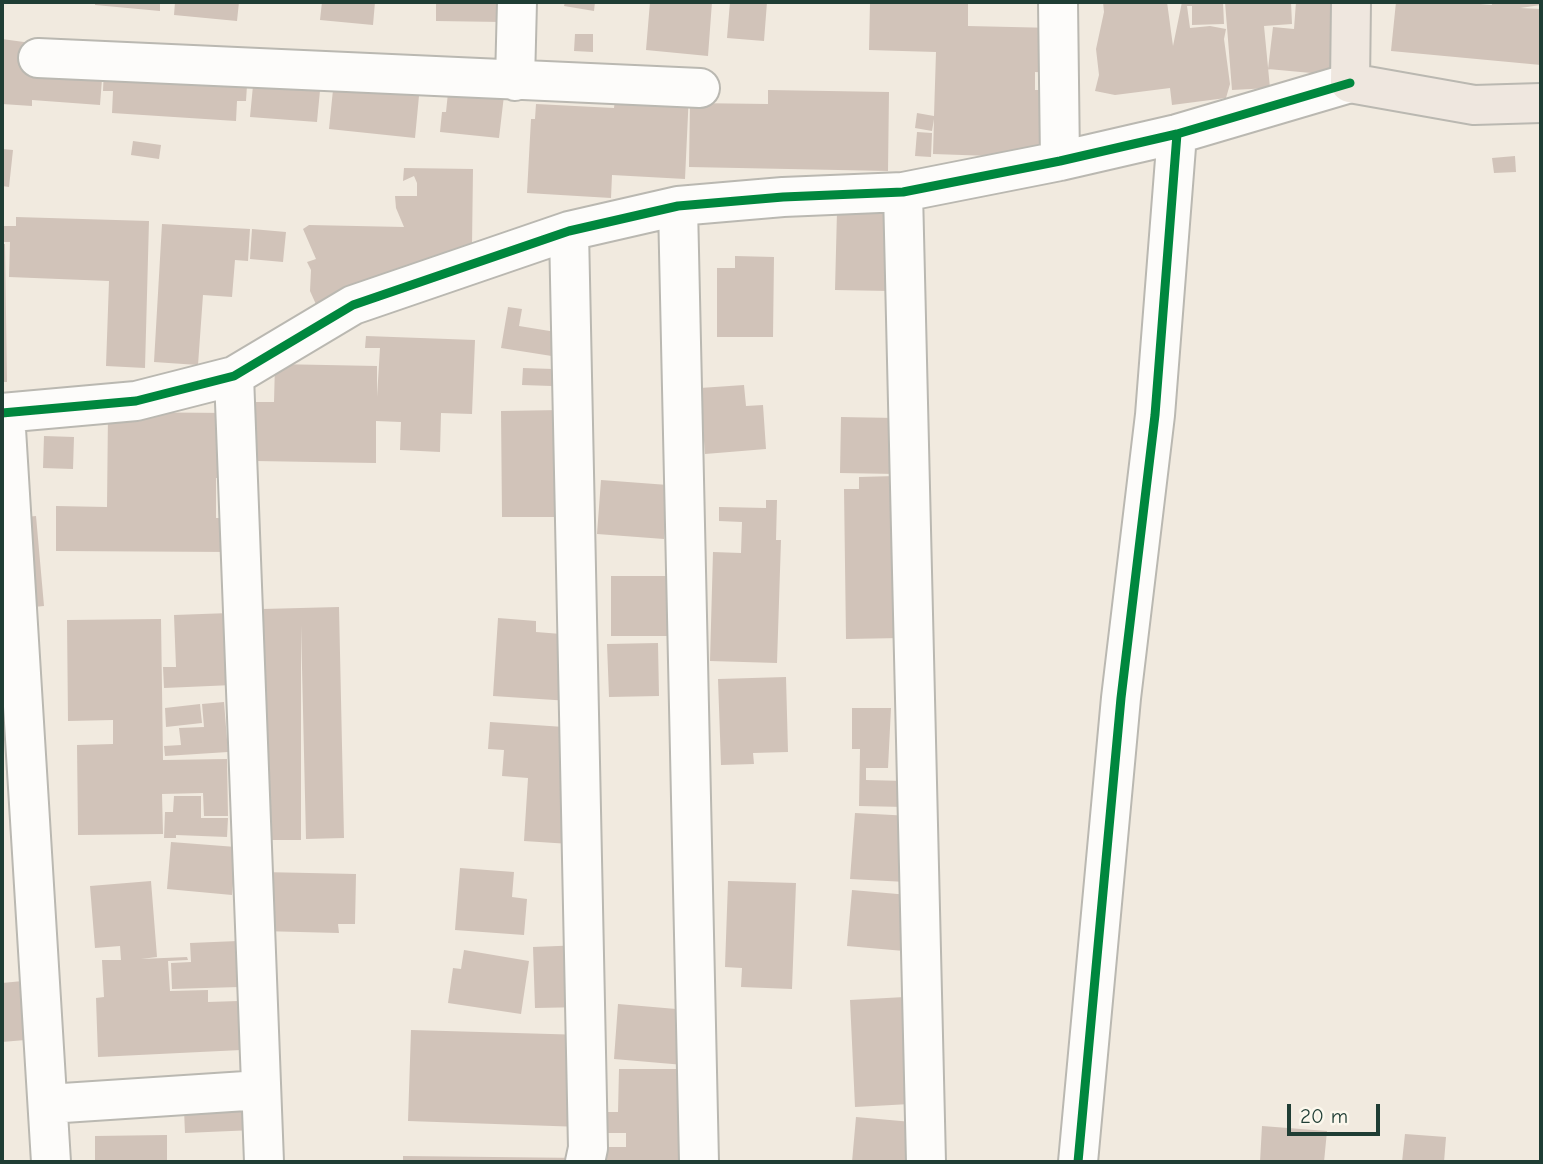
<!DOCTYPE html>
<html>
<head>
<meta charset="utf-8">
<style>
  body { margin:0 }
  #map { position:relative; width:1543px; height:1164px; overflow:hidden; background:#f1eadf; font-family:"Comic Neue",sans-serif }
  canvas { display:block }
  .frame { position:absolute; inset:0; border:4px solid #1f3d34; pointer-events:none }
  .scale { position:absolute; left:1287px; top:1104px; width:93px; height:32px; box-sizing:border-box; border:4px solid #1f3d34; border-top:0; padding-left:9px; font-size:21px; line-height:24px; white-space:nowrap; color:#1f3d34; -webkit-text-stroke:5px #fbf7ec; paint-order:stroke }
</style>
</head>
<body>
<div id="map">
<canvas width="1543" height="1164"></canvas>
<div class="frame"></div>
<div class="scale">20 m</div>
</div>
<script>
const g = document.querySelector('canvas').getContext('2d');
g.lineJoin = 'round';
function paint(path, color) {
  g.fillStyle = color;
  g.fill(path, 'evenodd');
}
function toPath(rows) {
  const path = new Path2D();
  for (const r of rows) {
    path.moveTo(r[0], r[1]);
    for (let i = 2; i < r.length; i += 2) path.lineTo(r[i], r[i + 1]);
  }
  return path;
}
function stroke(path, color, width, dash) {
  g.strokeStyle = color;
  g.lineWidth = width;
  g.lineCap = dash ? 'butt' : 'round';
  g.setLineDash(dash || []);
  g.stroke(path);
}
paint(toPath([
  [95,2,160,2,160,11,95,5],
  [175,2,239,2,237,21,174,15],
  [322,2,375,2,373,25,320,20],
  [436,2,503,2,502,22,436,21],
  [565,2,595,2,594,11,564,6],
  [650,2,712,2,708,56,646,50],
  [730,2,767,2,764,41,727,38],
  [870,2,968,2,968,26,1055,28,1054,73,1035,72,1035,90,1051,90,1049,158,933,154,934,119,932,131,915,128,917,113,934,116,936,52,869,50],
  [1103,2,1167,2,1173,46,1182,2,1223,2,1224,24,1192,25,1192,6,1187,6,1190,28,1210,26,1226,29,1224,39,1230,84,1226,98,1172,105,1170,88,1115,95,1095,91,1099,75,1096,49,1104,12],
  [1225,2,1291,2,1292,24,1264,26,1270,88,1232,90],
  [1296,2,1341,2,1333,75,1268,69,1273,27,1294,29],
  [1396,2,1457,2,1492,5,1491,2,1541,2,1541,5,1520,8,1541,9,1541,65,1391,51],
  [575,34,593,34,593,52,574,51],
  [2,39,104,53,100,105,32,100,32,106,2,104],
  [249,54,246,101,237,101,236,121,112,113,113,91,103,91,104,66],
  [422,64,415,138,329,129,334,80],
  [451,64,507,70,499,138,440,132,442,112,446,112],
  [254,75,321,80,317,122,250,117],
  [616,89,689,93,685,179,612,175,611,198,527,193,531,119,535,119,536,104,614,108],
  [768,90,889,92,888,171,689,167,690,103,768,104],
  [917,132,932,133,931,157,915,156],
  [133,141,161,145,159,159,131,155],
  [2,149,13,150,9,187,2,186],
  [1515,156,1516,172,1494,173,1492,158],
  [404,168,473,169,472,246,319,311,310,291,311,270,307,262,316,259,303,229,309,225,404,227,396,208,395,196,417,196,417,183,414,176,403,181],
  [837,211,891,211,890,291,835,290],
  [16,217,149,221,145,368,106,366,109,281,9,277,10,242,2,242,2,226,16,226],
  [162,224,250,229,248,261,235,260,232,297,203,295,198,365,154,362],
  [252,229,286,232,283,262,250,259],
  [2,244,5,244,7,382,2,382],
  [735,256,774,257,773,337,717,337,717,268,735,268],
  [508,307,522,309,519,326,562,333,558,357,501,348],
  [366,336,475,340,472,414,441,413,440,452,400,450,401,422,376,421,376,463,255,461,256,402,274,402,275,364,377,366,377,397,380,348,365,348],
  [523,368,553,369,552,386,522,385],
  [744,385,746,406,763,405,766,449,705,454,700,388],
  [561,410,563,517,502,517,501,411],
  [108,412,230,413,229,478,216,478,216,518,231,518,231,552,56,551,56,506,107,507],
  [841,417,896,418,896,474,840,473],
  [44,436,74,437,73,469,43,468],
  [896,476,902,638,846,639,844,489,859,489,859,477],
  [601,480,668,485,664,539,597,534],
  [766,500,777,500,776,540,781,540,777,663,710,661,713,552,741,553,742,522,719,521,719,507,766,508],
  [36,516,44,606,2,610,2,519],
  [611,576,674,576,674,636,611,636],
  [339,607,344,838,306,839,301,625,301,840,261,840,262,609],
  [230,613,233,685,164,688,163,667,176,667,174,615],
  [498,618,536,621,536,632,574,635,570,701,493,696],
  [161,619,163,760,227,759,228,816,204,816,203,793,162,794,163,834,78,835,77,745,113,744,113,720,68,721,67,620],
  [658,643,659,696,609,697,607,644],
  [786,677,788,752,753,753,754,764,721,765,718,679],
  [224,702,228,752,165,756,164,746,181,745,179,728,204,727,202,704],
  [200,704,202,723,166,727,165,708],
  [852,708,891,708,888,768,866,768,866,780,905,781,904,807,859,806,860,749,852,749],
  [490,722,579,728,570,844,524,841,528,778,502,776,504,750,488,749],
  [174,796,201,796,201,818,228,818,227,837,176,835,176,838,164,838,165,812,173,812],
  [855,813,911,816,906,882,850,879],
  [171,842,236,847,232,895,167,889],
  [460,868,514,872,512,897,527,899,524,935,455,930],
  [262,872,356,874,355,924,338,924,339,933,261,931],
  [151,881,157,957,141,959,187,957,188,960,168,961,170,991,208,990,208,1002,238,1001,241,1050,98,1057,96,998,104,997,102,960,121,960,120,946,95,948,90,886],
  [728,881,796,883,792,989,741,987,742,968,725,967],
  [852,890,909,895,904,951,847,946],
  [238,941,239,987,172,989,171,963,191,962,190,943],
  [583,945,585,1007,535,1008,533,947],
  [464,950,529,961,521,1014,448,1003,453,968,461,969],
  [54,978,60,1037,2,1042,2,983],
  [905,997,910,1104,855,1107,850,1000],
  [618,1004,688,1010,684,1065,614,1059],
  [411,1030,585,1035,582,1127,408,1121],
  [619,1069,686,1069,687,1162,607,1162,607,1147,626,1147,626,1133,608,1133,608,1112,618,1112],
  [183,1087,254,1107,254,1130,185,1133],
  [856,1117,912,1122,908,1162,852,1162],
  [1262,1126,1327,1131,1324,1162,1260,1162],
  [1405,1134,1446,1137,1444,1162,1402,1162],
  [167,1135,167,1162,95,1162,95,1136],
  [403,1156,584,1158,584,1162,403,1162]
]), '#d1c3b9');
const minor = toPath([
  [1058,2,1060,161],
  [38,58,700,88],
  [515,81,517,2],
  [903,192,926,1162],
  [678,206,699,1162],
  [569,231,588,1148,585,1162],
  [234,376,264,1162],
  [2,413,136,401,234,376,353,305,569,231,678,206,783,197,903,192,1060,161,1177,134,1350,83],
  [5,413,51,1162],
  [48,1104,261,1090],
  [1078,1162,1121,698,1155,415,1177,134]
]);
const major = toPath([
  [1351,2,1350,83,1474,105,1541,103]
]);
stroke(minor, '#bab8b1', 42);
stroke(major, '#bab8b1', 42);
stroke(minor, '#fdfcfa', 38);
stroke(major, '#efe7df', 38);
stroke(toPath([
  [2,413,136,401,234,376,353,305,569,231,678,206,783,197,903,192,1060,161,1177,134,1350,83],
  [1078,1162,1121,698,1155,415,1177,134]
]), '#00873e', 9);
</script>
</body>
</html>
